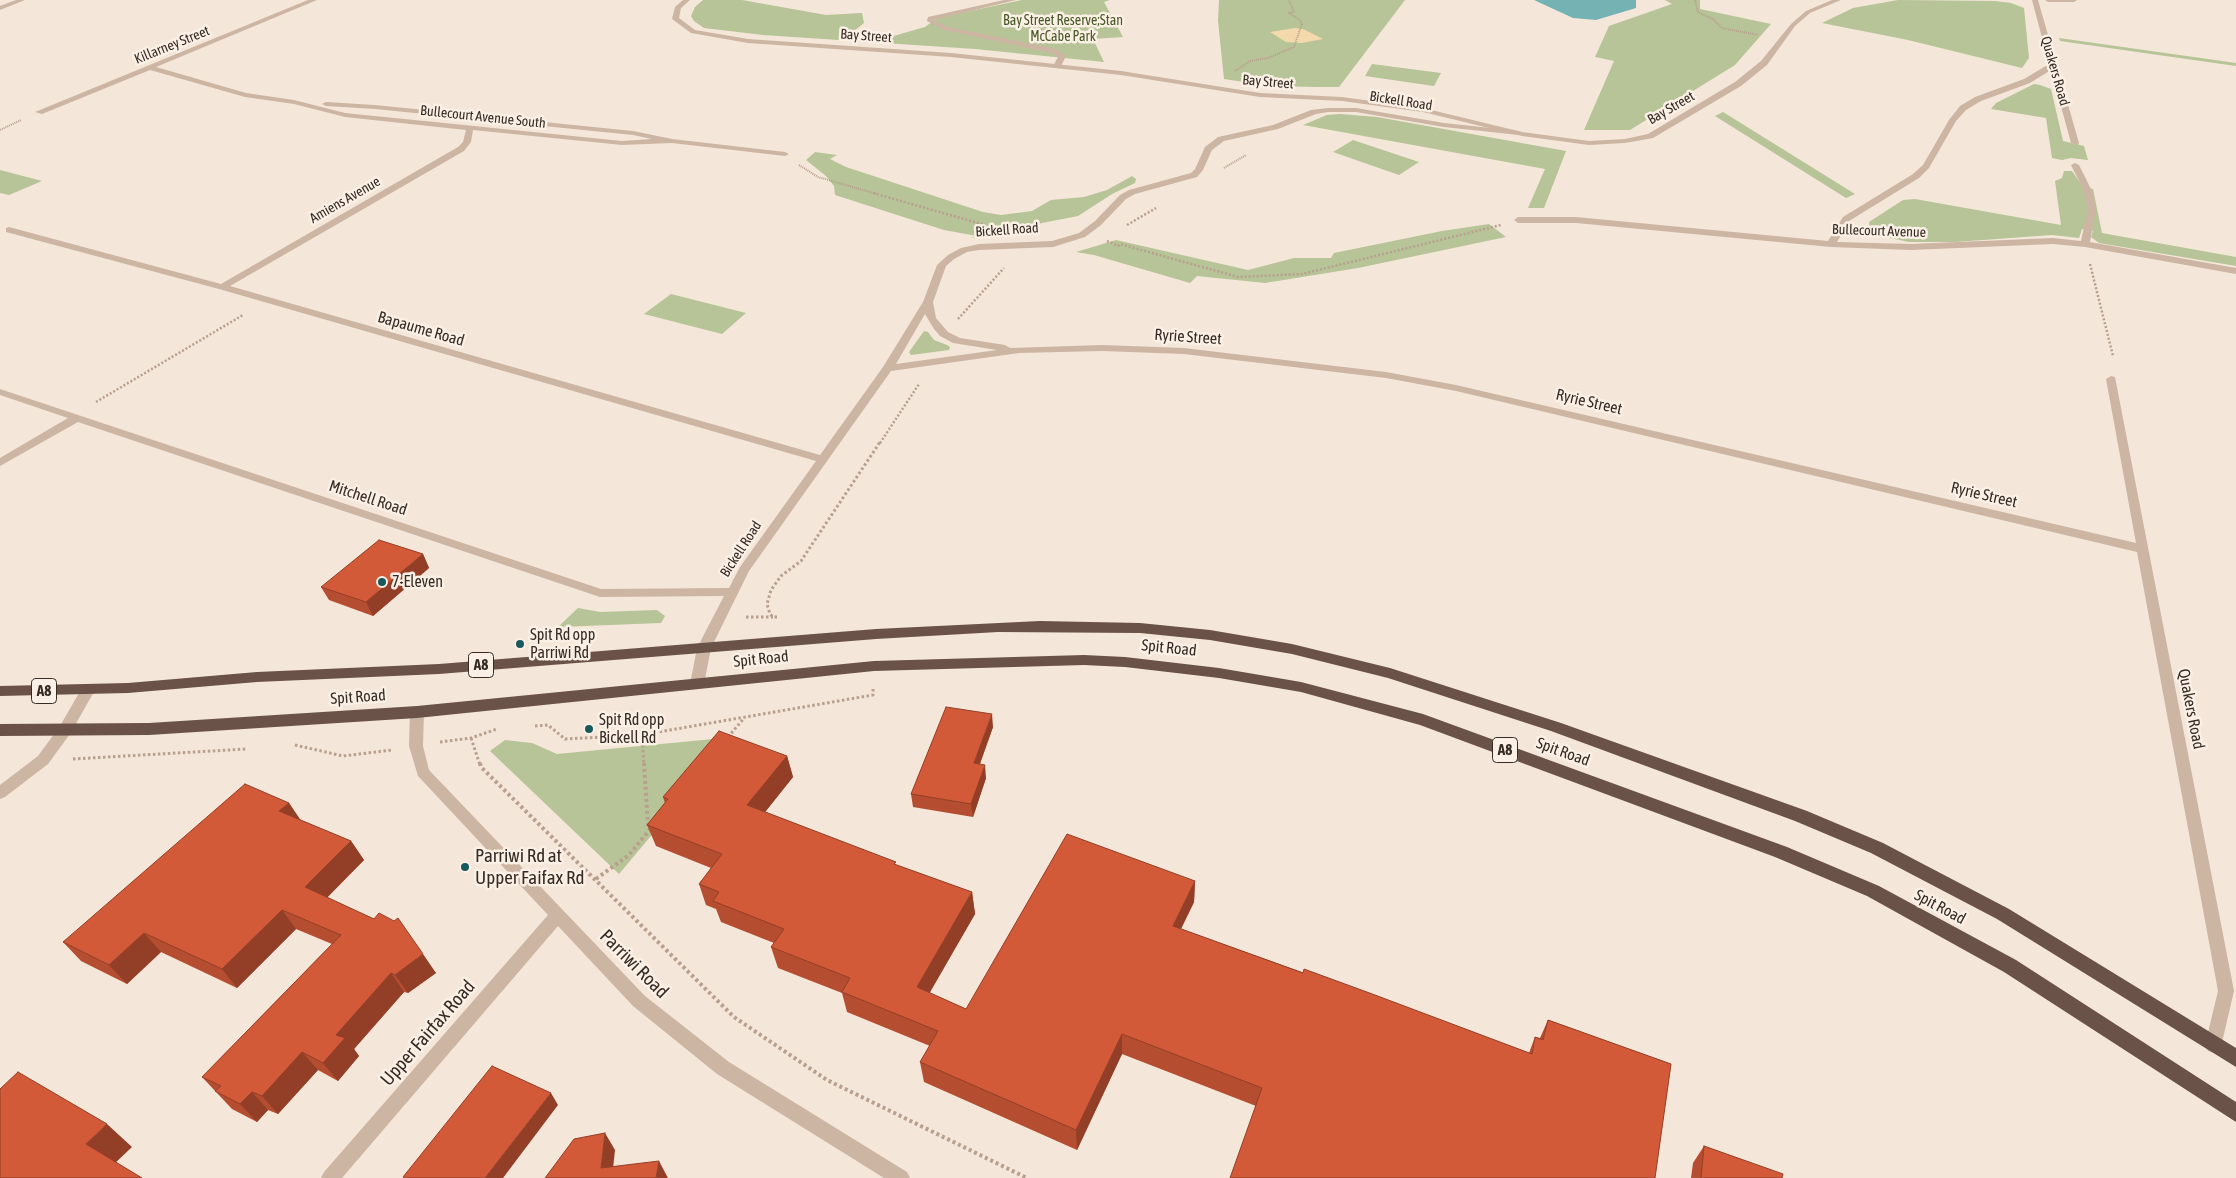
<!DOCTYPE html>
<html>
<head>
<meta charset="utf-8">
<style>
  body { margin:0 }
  canvas { display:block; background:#f4e6d8 }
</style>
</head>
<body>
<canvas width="2236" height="1178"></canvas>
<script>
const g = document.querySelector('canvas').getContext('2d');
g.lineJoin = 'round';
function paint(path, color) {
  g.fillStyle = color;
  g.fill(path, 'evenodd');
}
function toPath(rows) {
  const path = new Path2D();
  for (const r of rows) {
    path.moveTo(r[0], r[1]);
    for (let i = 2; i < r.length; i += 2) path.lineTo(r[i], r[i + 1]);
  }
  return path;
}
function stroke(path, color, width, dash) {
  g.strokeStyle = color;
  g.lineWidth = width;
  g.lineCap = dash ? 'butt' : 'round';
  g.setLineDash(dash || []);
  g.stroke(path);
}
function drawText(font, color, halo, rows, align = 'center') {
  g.font = font + ' "Asap Condensed",sans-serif';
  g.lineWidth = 5;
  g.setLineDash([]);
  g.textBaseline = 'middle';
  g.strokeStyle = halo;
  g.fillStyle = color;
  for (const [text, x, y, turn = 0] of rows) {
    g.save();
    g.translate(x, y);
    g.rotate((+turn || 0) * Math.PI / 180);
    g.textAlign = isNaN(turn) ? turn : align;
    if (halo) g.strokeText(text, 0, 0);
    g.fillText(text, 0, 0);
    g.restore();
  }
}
paint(toPath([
  [703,0,742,0,826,15,862,13,864,23,854,31,890,37,925,27,937,18,1022,0,1110,0,1104,2,1123,37,1093,39,1104,62,975,49,763,35,704,28,694,21,691,16,695,7],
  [1219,0,1405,0,1339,87,1318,87,1270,86,1224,79,1218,21],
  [1665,0,1700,0,1700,9,1771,24,1735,65,1630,130,1584,130,1614,61,1595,57,1609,26,1672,4],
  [1898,0,1995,1,2011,3,2024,8,2029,58,2022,68,1908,40,1822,23,1853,8],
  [2059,38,2236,63,2236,66,2060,41],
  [1372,64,1441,73,1434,86,1365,76],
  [2034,84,2040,85,2051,89,2063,141,2084,146,2088,160,2071,158,2062,160,2052,158,2046,118,1991,109,1996,103],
  [1723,112,1855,194,1846,198,1715,116],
  [1340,114,1377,117,1566,151,1544,208,1528,208,1545,169,1303,125,1327,115],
  [1353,140,1419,162,1399,175,1333,152],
  [815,152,837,155,830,159,846,167,983,212,1001,215,1032,211,1051,200,1084,197,1107,190,1132,176,1136,179,1135,183,1112,194,1078,216,1042,223,1006,234,970,238,977,236,944,230,835,195,834,186,826,176,806,160],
  [0,170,42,181,9,195,0,193],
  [2064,171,2072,171,2083,187,2093,189,2102,233,2236,257,2236,266,2099,243,2091,237,2093,231,2082,229,2079,238,2052,235,1955,242,1909,242,1881,236,1870,230,1869,222,1903,200,1915,199,2061,225,2055,181,2062,178],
  [1489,224,1506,237,1358,268,1265,283,1197,276,1190,283,1094,255,1076,252,1116,240,1248,270,1294,258,1331,258,1334,253,1442,231],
  [671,294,746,313,722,334,644,314],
  [924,331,928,332,934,340,947,345,950,347,949,350,911,355,909,352],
  [578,608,600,612,657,610,665,616,661,623,558,627],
  [734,737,619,874,490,751,505,740,532,743,557,754]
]), '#b6c497');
paint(toPath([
  [1295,28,1303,29,1323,39,1302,43,1286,42,1270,32]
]), '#f3d9ab');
paint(toPath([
  [1534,0,1636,0,1636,8,1596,20,1573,18]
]), '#74b2b3');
stroke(toPath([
  [1695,0,1698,12,1714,20,1722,28,1758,35],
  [1235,71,1250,61,1268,58,1294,47,1302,24,1300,20,1289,13,1294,12,1289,0],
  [0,130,21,120],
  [799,165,818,177,877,194],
  [1224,168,1246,155]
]), '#b99f8d', 2, [1, 1]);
stroke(toPath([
  [873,193,985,225],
  [1127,225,1156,208],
  [1107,241,1118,246,1120,244,1238,277,1302,274,1501,225],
  [2090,264,2113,356],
  [958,319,1004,268],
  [96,402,243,315],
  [880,443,919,384]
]), '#b99f8d', 2.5, [2, 2]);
stroke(toPath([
  [746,617,773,617],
  [777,617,773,617,770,614,767,604,771,590,781,576,801,561,880,442],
  [535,726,548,725,565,739,641,735,873,695,873,689],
  [642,735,644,765],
  [728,737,745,717],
  [471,738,480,765],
  [440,742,471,738,497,729],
  [295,745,343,756,392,750],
  [73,759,246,749]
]), '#b99f8d', 3, [2.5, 2.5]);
stroke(toPath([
  [480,763,481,767,734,1017,827,1080,1027,1178],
  [644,763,648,826],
  [596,879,629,855,652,827]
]), '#b99f8d', 4, [3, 3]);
paint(toPath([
  [1004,0,1016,0,933,20,948,27,1057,49,1066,56,1060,68,1053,66,1058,57,1052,53,944,30,927,21,928,17,1004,0]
]), '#cdb5a3');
paint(toPath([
  [308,0,317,0,156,67,246,93,294,100,345,113,622,141,652,139,633,135,375,109,326,106,322,104,326,102,375,105,633,131,672,139,785,152,789,154,785,156,672,143,622,145,473,130,471,142,464,151,230,286,820,455,883,367,923,302,937,265,948,255,961,248,979,244,1052,241,1079,233,1095,221,1120,195,1129,190,1191,173,1195,169,1205,147,1218,137,1273,125,1311,110,1328,108,1356,108,1444,123,1519,131,1523,133,1519,135,1444,127,1356,112,1328,112,1316,114,1278,129,1224,141,1212,150,1203,170,1197,177,1135,194,1126,199,1101,225,1085,237,1053,247,979,250,967,252,954,259,946,266,933,302,936,318,948,332,960,338,1005,345,1010,348,1102,345,1184,348,1386,372,1456,385,2136,543,2106,379,2111,376,2115,377,2234,991,2220,1051,2214,1053,2208,1051,2205,1045,2218,991,2137,552,1456,391,1386,378,1184,354,1102,351,1019,353,891,371,749,571,711,648,704,684,702,687,697,689,692,687,690,684,697,648,724,596,600,597,78,422,0,466,0,458,68,418,0,395,0,389,601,589,729,588,740,567,816,461,219,289,6,232,6,228,9,227,221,284,458,147,463,142,466,130,345,117,294,104,245,97,150,70,42,114,35,112,308,0],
  [925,314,934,329,940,336,953,343,997,350,896,364,925,314],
  [2032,0,2038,0,2079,143,2078,145,2071,143,2051,70,2030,83,1981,101,1966,110,1956,121,1929,168,1919,178,1849,221,1837,242,1911,244,2053,238,2081,241,2088,209,2084,191,2071,165,2075,163,2079,165,2092,191,2096,209,2090,242,2236,268,2236,274,2085,247,2053,244,1911,250,1831,247,1576,223,1518,223,1514,220,1518,217,1576,217,1828,241,1843,217,1913,174,1923,165,1949,120,1960,106,1975,97,2024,79,2049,64,2032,0],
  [88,685,93,686,95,690,70,734,48,764,5,797,0,799,0,785,38,756,60,726,83,686,88,685],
  [417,707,422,708,424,712,423,746,429,770,645,996,729,1062,907,1172,910,1178,884,1178,717,1074,633,1006,558,926,342,1178,321,1178,324,1172,548,915,418,776,409,746,410,712,412,708,417,707]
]), '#cdb5a3');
paint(toPath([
  [16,0,25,0,0,10,0,6,16,0],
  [683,0,690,0,681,8,679,18,695,30,748,39,951,53,1121,71,1260,93,1342,97,1423,108,1522,132,1589,141,1625,139,1648,134,1735,82,1761,61,1791,24,1806,11,1832,0,1841,0,1810,13,1795,26,1767,65,1741,86,1653,138,1625,143,1589,145,1522,136,1423,112,1342,101,1260,97,1121,75,951,57,748,43,691,33,672,19,675,7,683,0],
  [2045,0,2077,0,2074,2,2048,2,2045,0]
]), '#cdb5a3');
paint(toPath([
  [1040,621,1140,623,1210,630,1292,644,1390,668,1561,723,1807,811,1883,843,2009,909,2236,1048,2236,1067,1997,919,1871,853,1795,821,1551,731,1388,678,1292,654,1210,640,1140,633,998,632,876,639,439,674,257,682,128,693,0,696,0,686,128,683,257,672,439,664,876,629,1040,621],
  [1084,655,1125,657,1219,668,1301,682,1423,714,1787,847,1879,886,2016,960,2236,1102,2236,1122,2004,972,1867,896,1775,857,1420,725,1301,692,1219,678,1125,667,1084,665,874,671,417,718,149,735,0,736,0,724,149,723,417,706,874,661,1084,655]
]), '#6a5248');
paint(toPath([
  [423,554,429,568,373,616,329,600,321,587],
  [993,727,980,764,986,778,973,817,913,807,911,794],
  [787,756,793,777,765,812,896,865,972,892,975,914,929,993,966,1009,1195,881,1194,902,1181,929,1529,1053,1535,1037,1540,1038,1548,1020,1671,1064,1256,1106,1122,1054,1077,1150,924,1082,920,1062,930,1046,847,1012,842,993,778,968,771,947,774,943,721,922,716,909,706,905,699,884,711,868,656,846,647,825,665,803,663,797],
  [289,803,300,820,351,841,364,860,327,897,436,973,408,993,404,992,354,1049,359,1056,338,1081,318,1070,278,1114,268,1110,257,1122,232,1109,202,1077,332,944,296,929,237,988,161,952,127,984,81,961,63,942],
  [1704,1146,1782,1178,1691,1178,1693,1163]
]), '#b54d30');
paint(toPath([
  [423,554,429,568,373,616,366,602],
  [992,714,993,727,975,777,974,763],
  [787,756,793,777,754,826,747,805],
  [985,765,986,778,973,817,971,804],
  [289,803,302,822,279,811],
  [351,841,364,860,319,906,305,887],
  [1195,881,1194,902,1172,947,1173,926],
  [972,892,975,914,921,1008,917,987],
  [282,910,296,929,237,988,222,969],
  [144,933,161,952,127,984,109,965],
  [423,954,436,973,408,993,395,975],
  [391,973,404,992,354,1049,359,1056,338,1081,323,1063,336,1035],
  [1122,1034,1122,1054,1077,1150,1076,1130],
  [302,1052,318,1070,278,1114,262,1096],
  [252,1092,268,1110,257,1122,240,1104],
  [551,1093,558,1105,503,1178,485,1178],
  [107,1124,132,1147,112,1166,86,1144],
  [605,1133,615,1150,612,1178,601,1168],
  [659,1161,668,1178,656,1178]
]), '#933f27');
const building = toPath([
  [379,540,423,554,366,602,321,587,379,540],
  [946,707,992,714,974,763,985,765,971,804,911,794,946,707],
  [719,731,787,756,747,805,896,862,894,864,972,892,917,987,966,1009,1067,834,1195,881,1173,926,1303,973,1304,969,1375,995,1532,1054,1535,1037,1543,1040,1548,1020,1671,1064,1655,1178,1230,1178,1262,1088,1122,1034,1076,1130,920,1062,938,1031,842,992,850,978,771,947,784,929,713,901,719,892,699,884,722,854,647,825,668,799,663,797,719,731],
  [245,784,289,803,279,811,351,841,305,887,374,919,379,913,394,921,398,918,423,954,395,975,391,973,336,1035,345,1038,323,1063,302,1052,262,1096,252,1092,240,1104,215,1091,221,1086,202,1077,341,935,282,910,222,969,144,933,109,965,63,942,245,784],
  [492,1066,551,1093,485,1178,405,1178,403,1177,492,1066],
  [18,1072,107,1124,86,1144,142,1178,0,1178,0,1089,18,1072],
  [605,1133,601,1168,659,1161,656,1178,545,1178,574,1139,605,1133],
  [1704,1146,1783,1174,1782,1178,1701,1178,1704,1146]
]);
paint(building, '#d25a38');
stroke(building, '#933f27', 1);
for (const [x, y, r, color] of [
  [382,582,5,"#17595c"],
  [520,644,5,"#17595c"],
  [589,729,5,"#17595c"],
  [465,867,5,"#17595c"]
]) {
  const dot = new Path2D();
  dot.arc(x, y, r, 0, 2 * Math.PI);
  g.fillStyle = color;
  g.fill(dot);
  stroke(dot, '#fbf0e5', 2);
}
drawText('14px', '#475827', '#fbf0e5', [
  ["Bay Street Reserve;Stan",1063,21],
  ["McCabe Park",1063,37]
]);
drawText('14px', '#372b26', '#fbf0e5', [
  ["Bay Street",866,36,4],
  ["Killarney Street",172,45,-22],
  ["Quakers Road",2055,71,74],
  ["Bay Street",1268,82,5],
  ["Bickell Road",1401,101,9],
  ["Bay Street",1671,108,-30],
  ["Bullecourt Avenue South",483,117,6],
  ["Amiens Avenue",345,200,-30],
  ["Bickell Road",1007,230,-4],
  ["Bullecourt Avenue",1879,231,2],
  ["Bickell Road",741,549,-57]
]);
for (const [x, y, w] of [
  [481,665,25],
  [44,691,25],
  [1505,750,25]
]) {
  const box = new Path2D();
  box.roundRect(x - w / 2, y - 12.5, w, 25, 4);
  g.fillStyle = '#fbf0e5';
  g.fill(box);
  stroke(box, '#372b26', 1);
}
drawText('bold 15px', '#372b26', null, [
  ["A8",481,665],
  ["A8",44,691],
  ["A8",1505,750]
]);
drawText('16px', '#372b26', '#fbf0e5', [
  ["Bapaume Road",421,329,16],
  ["Ryrie Street",1188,337,4],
  ["Ryrie Street",1589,402,13],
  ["Ryrie Street",1984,495,13],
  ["Mitchell Road",368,498,18],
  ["Spit Road",1169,648,6],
  ["Spit Road",761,659,-6],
  ["Spit Road",358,697,-4],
  ["Quakers Road",2191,709,79],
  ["Spit Road",1563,752,20],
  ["Spit Road",1940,907,28]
]);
drawText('16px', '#372b26', '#fbf0e5', [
  ["7-Eleven",392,582],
  ["Spit Rd opp",530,635],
  ["Parriwi Rd",530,653],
  ["Spit Rd opp",599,720],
  ["Bickell Rd",599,738]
], 'left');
drawText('19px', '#372b26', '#fbf0e5', [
  ["Parriwi Rd at",475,856],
  ["Upper Faifax Rd",475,878]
], 'left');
drawText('19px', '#372b26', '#fbf0e5', [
  ["Parriwi Road",634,964,45],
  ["Upper Fairfax Road",428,1033,-49]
]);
</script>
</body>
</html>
